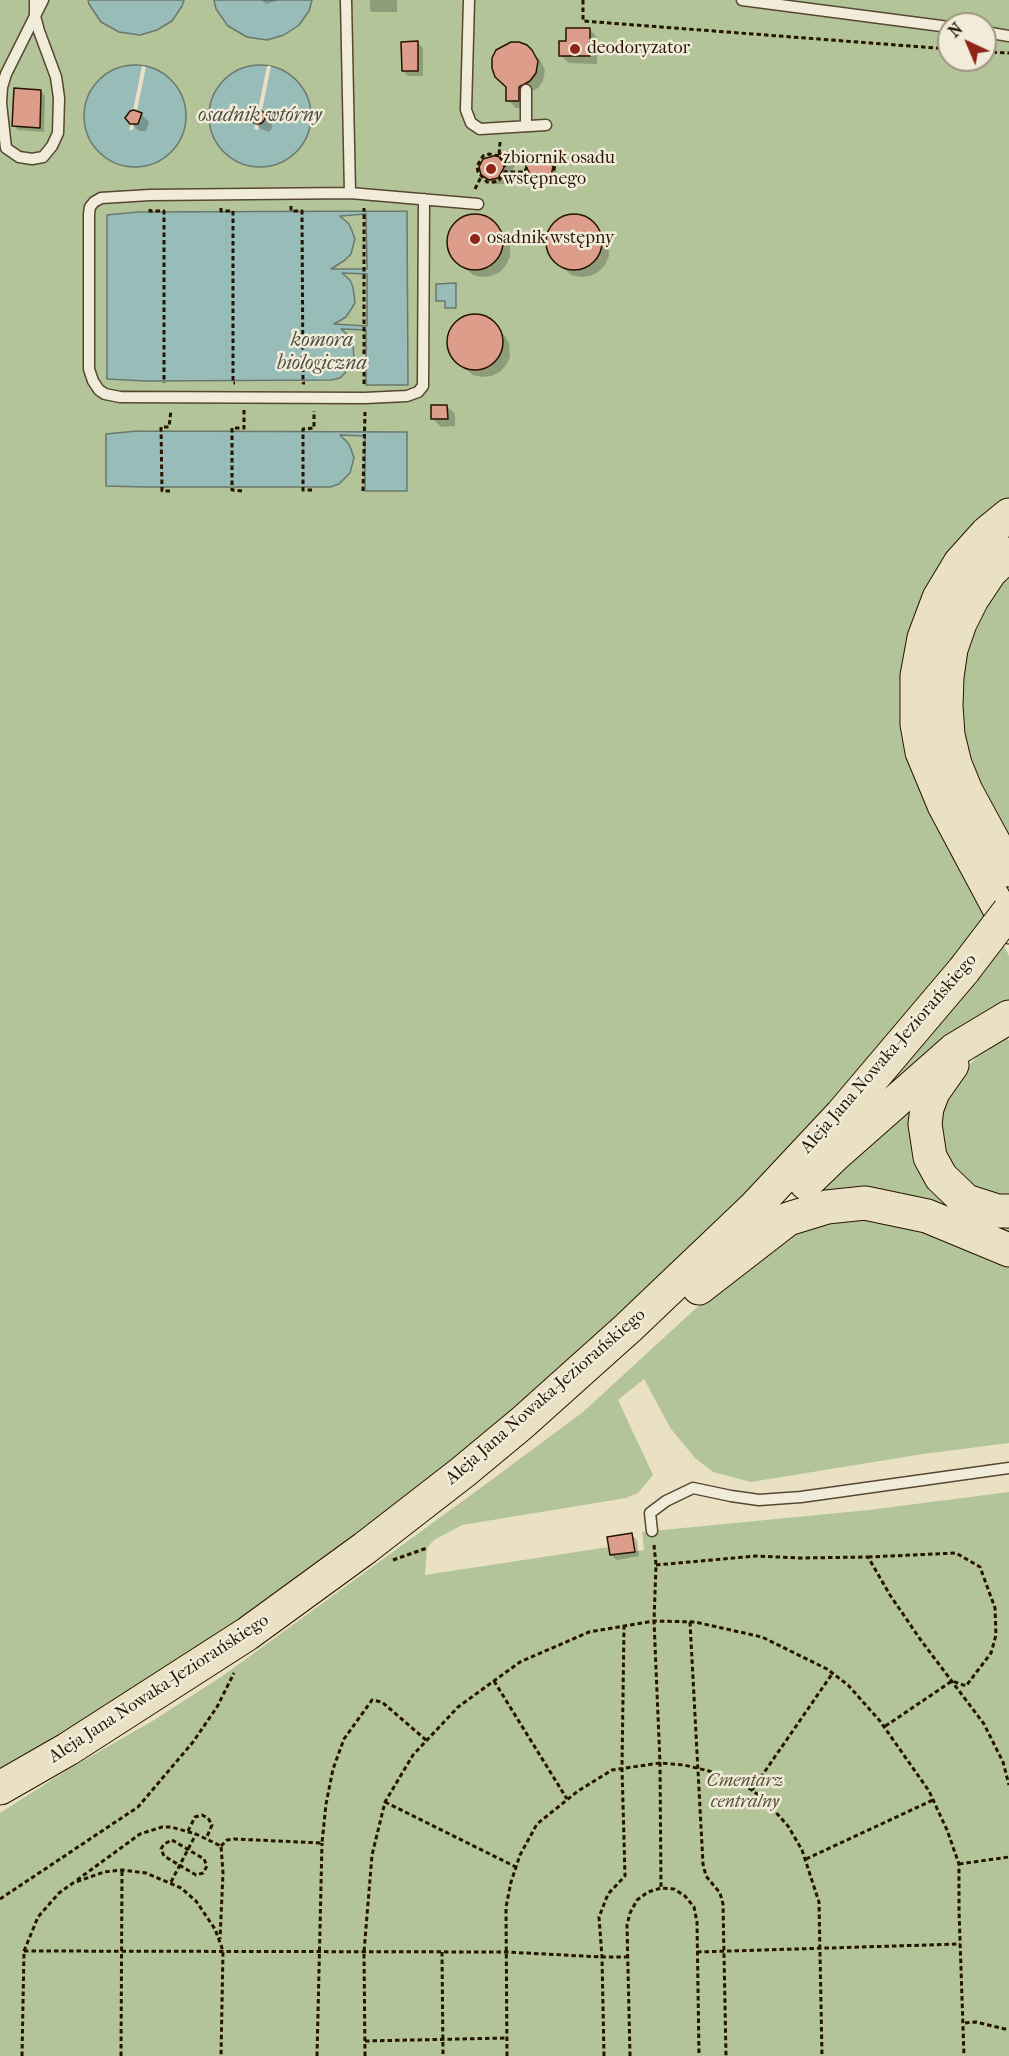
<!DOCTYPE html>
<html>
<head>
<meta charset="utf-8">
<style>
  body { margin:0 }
  #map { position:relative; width:1009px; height:2056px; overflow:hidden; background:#eae1c4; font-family:"IM FELL French Canon",serif }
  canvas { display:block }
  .north { position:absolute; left:937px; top:12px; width:60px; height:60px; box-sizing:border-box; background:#f1ecd9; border:2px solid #a09582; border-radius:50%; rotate:316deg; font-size:16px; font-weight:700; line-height:24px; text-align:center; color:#261300 }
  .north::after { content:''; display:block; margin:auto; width:21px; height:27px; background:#8f2418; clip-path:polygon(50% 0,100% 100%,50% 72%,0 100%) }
</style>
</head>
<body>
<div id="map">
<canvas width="1009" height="2056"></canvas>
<div class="north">N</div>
</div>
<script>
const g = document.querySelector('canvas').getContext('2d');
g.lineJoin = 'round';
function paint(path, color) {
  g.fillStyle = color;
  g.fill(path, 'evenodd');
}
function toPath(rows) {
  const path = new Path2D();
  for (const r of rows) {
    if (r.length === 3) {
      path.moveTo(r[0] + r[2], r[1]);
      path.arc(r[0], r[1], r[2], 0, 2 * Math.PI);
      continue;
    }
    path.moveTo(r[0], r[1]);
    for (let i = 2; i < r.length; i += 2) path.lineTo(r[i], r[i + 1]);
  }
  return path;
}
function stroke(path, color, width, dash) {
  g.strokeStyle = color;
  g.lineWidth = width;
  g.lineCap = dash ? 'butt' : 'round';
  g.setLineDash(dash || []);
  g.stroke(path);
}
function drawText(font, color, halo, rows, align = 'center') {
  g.font = font + ' "IM FELL French Canon",serif';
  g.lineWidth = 5;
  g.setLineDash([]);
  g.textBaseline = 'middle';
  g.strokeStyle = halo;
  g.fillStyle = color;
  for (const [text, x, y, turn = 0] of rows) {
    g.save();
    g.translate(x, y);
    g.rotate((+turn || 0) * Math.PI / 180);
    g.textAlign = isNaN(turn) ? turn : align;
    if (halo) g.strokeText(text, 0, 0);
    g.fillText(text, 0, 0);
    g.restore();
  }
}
paint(toPath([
  [0,0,1009,0,1009,500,934,582,987,914,956,955,832,1103,739,1201,513,1416,245,1619,0,1773],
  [949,24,985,24,985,60,949,60],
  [1009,570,1009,848,965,757,957,670,985,599],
  [1004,946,1009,956,1009,1002,798,1179,897,1075,970,984,974,985],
  [1005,1034,1009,1041,1009,1199,979,1193,940,1154,941,1101,948,1088,986,1047],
  [914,1107,914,1133,1009,1222,1009,1241,820,1192],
  [868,1214,1009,1260,1009,1443,923,1454,751,1482,713,1472,695,1458,671,1429,644,1379,618,1400,653,1475,638,1493,626,1498,462,1525,434,1540,427,1548,425,1575,609,1547,610,1555,644,1550,642,1532,869,1510,1009,1492,1009,2056,0,2056,0,1813,69,1769,154,1720,224,1675,486,1484,583,1412,706,1299,791,1225]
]), '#b2c498');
const water = toPath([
  [88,0,184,0,182,6,172,21,157,30,140,35,119,32,101,22,89,4,88,0],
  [214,0,312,0,309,11,299,25,284,35,267,40,247,37,228,26,216,9,214,0],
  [260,116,51],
  [135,116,51],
  [407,211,408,385,366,385,366,330,341,329,349,336,353,343,354,359,345,373,340,378,331,380,145,381,107,379,107,215,138,212,407,211],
  [366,214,367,269,331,269,345,260,351,254,353,246,355,239,352,231,349,224,340,216,366,214],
  [342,273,367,274,367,326,334,324,346,317,355,303,353,287,350,280,342,273],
  [456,283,456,308,445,308,445,301,436,301,436,284,456,283],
  [137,431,407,432,407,491,365,491,365,436,340,435,348,443,351,449,354,458,352,465,350,473,339,484,330,487,144,487,106,486,106,434,137,431]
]);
paint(water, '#98bcb8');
stroke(water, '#6a786e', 1.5);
paint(toPath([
  [142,66,146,67,133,130,129,130],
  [267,66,271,66,258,130,254,129]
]), '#eae1c4');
paint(toPath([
  [262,0,276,0,276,1,266,4],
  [370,0,397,0,397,12,372,12,370,10],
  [589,29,597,37,597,64,569,63,561,56,567,43],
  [417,43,423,48,423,76,408,76,403,71],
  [531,52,540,60,545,70,543,81,538,88,527,94,526,108,516,108,508,100],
  [41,91,45,96,44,132,18,130,14,126],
  [258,111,264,113,272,121,272,128,269,132,261,129,253,121,254,112],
  [141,114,149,122,146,131,139,131,131,123],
  [513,151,519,157,507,181,504,184,493,184,486,177,484,160],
  [548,160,557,173,555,181,549,185,541,184,532,175],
  [471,216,481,217,490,220,505,236,510,244,510,257,506,265,500,272,491,276,482,277,473,275,456,260,451,252,449,243,450,234,455,225,462,219],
  [570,216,580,216,589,220,604,235,608,244,609,256,605,265,598,272,590,276,581,277,571,275,555,260,550,252,548,243,549,233,554,225,561,219],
  [471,316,481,317,490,320,505,336,509,344,510,357,506,365,500,372,491,376,482,377,473,375,456,361,451,352,449,343,450,334,455,325,462,319],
  [447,406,455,414,455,426,441,427,433,419],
  [632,1535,637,1540,639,1556,617,1560,611,1555]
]), '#0003');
const building = toPath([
  [566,28,590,28,590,56,559,56,559,41,566,41,566,28],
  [418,41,418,71,402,71,401,42,418,41],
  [511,42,519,42,527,45,532,50,538,61,536,73,530,81,519,87,519,101,506,101,506,87,495,77,492,68,492,58,496,50,511,42],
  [14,88,41,90,40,128,12,126,14,88],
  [258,117,7],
  [134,110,142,113,138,124,130,124,125,118,130,111,134,110],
  [514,150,498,178,489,180,481,175,479,167,483,159,514,150],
  [519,153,545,156,549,159,553,167,551,176,543,181,534,179,531,176,519,153],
  [475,242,28],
  [574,242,28],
  [475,342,28],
  [431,405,447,405,448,419,431,419,431,405],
  [632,1533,635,1552,610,1555,607,1537,632,1533]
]);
paint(building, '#dc9e8a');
stroke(building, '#261300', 1.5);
const service = toPath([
  [35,0,35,16,39,31,56,77,59,98,58,133,52,146,43,157,32,159,19,157,6,148,1,103,2,87,6,74,43,0],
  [346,0,350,193],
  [469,0,466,110,471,123,480,129,546,125],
  [742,0,949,27],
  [985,32,1009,36],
  [526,90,526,126],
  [424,199,423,386,418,392,407,396,365,398,120,397,105,394,99,390,93,381,89,369,89,214,90,207,94,202,101,198,150,195,350,193,478,204],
  [652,1531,650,1513,666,1501,693,1488,731,1496,759,1500,801,1497,1009,1468]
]);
const primary = toPath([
  [1009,515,987,533,960,563,939,598,924,638,917,676,917,724,922,752,944,805,1009,927],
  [1009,554,990,572,972,599,960,623,951,649,947,677,946,706,948,735,955,764,966,791,1009,870],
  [952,1065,933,1092,927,1108,925,1124,930,1157,941,1177,966,1201,997,1211,1009,1211],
  [806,1183,835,1155,954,1050,1009,1017],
  [699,1288,788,1219,827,1207,865,1203,927,1216,1009,1250],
  [0,1788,68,1749,247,1634,365,1548,463,1472,522,1423,628,1328,754,1208,842,1114,964,970]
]);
stroke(service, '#574631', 13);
stroke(primary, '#261300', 35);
stroke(toPath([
  [583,0,583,21,949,49],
  [985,52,1009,53],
  [500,142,499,156,504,162,505,172,525,172,529,160,539,154,546,156,555,165,553,174,544,182,536,182,525,172],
  [499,156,489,154,483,156,477,166,478,172,487,182,494,182,499,180,505,172],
  [475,189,481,177],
  [291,206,291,211,302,211,303,383,305,383],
  [221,208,221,211,233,211,233,383,235,383],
  [150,209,150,211,164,211,164,383],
  [364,384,364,208],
  [312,490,303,490,303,429,314,428,314,411],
  [170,491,162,491,161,427,169,427,171,410],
  [242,491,232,490,232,428,244,428,244,410],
  [363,491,365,412],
  [654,1545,656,1565,654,1621,660,1763,661,1888],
  [868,1557,956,1553,980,1567,995,1608,996,1635,991,1653,966,1686,952,1681,884,1727],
  [393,1560,427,1548],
  [656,1565,756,1556,800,1558,868,1557,890,1595,920,1639,984,1724,1003,1762,1009,1785],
  [690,1622,703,1864,706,1876,720,1893,723,1904,726,2056],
  [494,1681,567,1799],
  [752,1790,832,1674],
  [385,1802,516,1867],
  [188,1831,195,1817,202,1815,208,1818,212,1825,206,1839],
  [172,1840,204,1859,207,1866,203,1873,196,1875,164,1856,161,1849,164,1844,172,1840],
  [221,1846,227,1840,234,1839,322,1843,326,1804,333,1769,344,1739,372,1700,382,1702,426,1740],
  [806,1859,933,1800],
  [959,1864,1009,1857],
  [77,1880,140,1834,162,1827,171,1827,196,1834,221,1846,223,1873,220,1939],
  [171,1882,196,1834],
  [0,1899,138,1807,193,1742,217,1707,234,1673],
  [24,1951,506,1952,602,1957,628,1957],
  [442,1952,443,2056],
  [697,1952,960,1944],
  [965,2023,976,2022,1009,2030],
  [365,2041,507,2038],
  [22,2056,24,1951,38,1917,59,1893,73,1883,104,1872,122,1870,146,1873,181,1888,196,1901,215,1929,223,1951,221,2056],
  [121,2056,122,1870],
  [317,2056,322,1843],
  [365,2056,364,1952,372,1855,385,1802,413,1755,458,1707,520,1662,589,1632,654,1621,695,1622,762,1637,827,1669,848,1685,880,1721,929,1791,947,1830,959,1864,959,1911,964,2056],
  [507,2056,506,1907,511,1882,520,1855,537,1824,578,1791,612,1770,660,1763,684,1765,709,1771,746,1786,764,1799,788,1826,802,1850,819,1902,822,2056],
  [604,2056,602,1957,599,1917,608,1894,625,1876,622,1768,624,1626],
  [630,2056,627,1925,630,1913,637,1900,648,1892,661,1888,674,1889,685,1896,694,1907,697,1922,699,2056]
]), '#261300', 3, [4.5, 3]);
stroke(service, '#f1ecd9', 10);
stroke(primary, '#eae1c4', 33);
const primaryBridge = toPath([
  [964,970,1009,911]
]);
stroke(primaryBridge, '#261300', 35, []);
stroke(primaryBridge, '#eae1c4', 33);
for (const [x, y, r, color] of [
  [575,49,6,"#8f2418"],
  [491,169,6,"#8f2418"],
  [475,239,6,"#8f2418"]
]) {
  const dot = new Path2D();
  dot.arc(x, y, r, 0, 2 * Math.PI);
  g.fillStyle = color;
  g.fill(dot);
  stroke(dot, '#f1ecd9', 2);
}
drawText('18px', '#261300', '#f1ecd9', [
  ["deodoryzator",587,49],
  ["zbiornik osadu",503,159],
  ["wstępnego",503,180],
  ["osadnik wstępny",487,239]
], 'left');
drawText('18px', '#261300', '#f1ecd9', [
  ["Aleja Jana Nowaka-Jeziorańskiego",889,1054,-49],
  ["Aleja Jana Nowaka-Jeziorańskiego",546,1397,-41],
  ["Aleja Jana Nowaka-Jeziorańskiego",159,1689,-33]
]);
drawText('italic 18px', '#575135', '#f1ecd9', [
  ["Cmentarz",745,1782],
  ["centralny",745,1803]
]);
drawText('italic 20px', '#4e4e40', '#f1ecd9', [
  ["osadnik wtórny",260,116],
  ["komora",322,341],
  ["biologiczna",322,364]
]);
</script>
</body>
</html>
